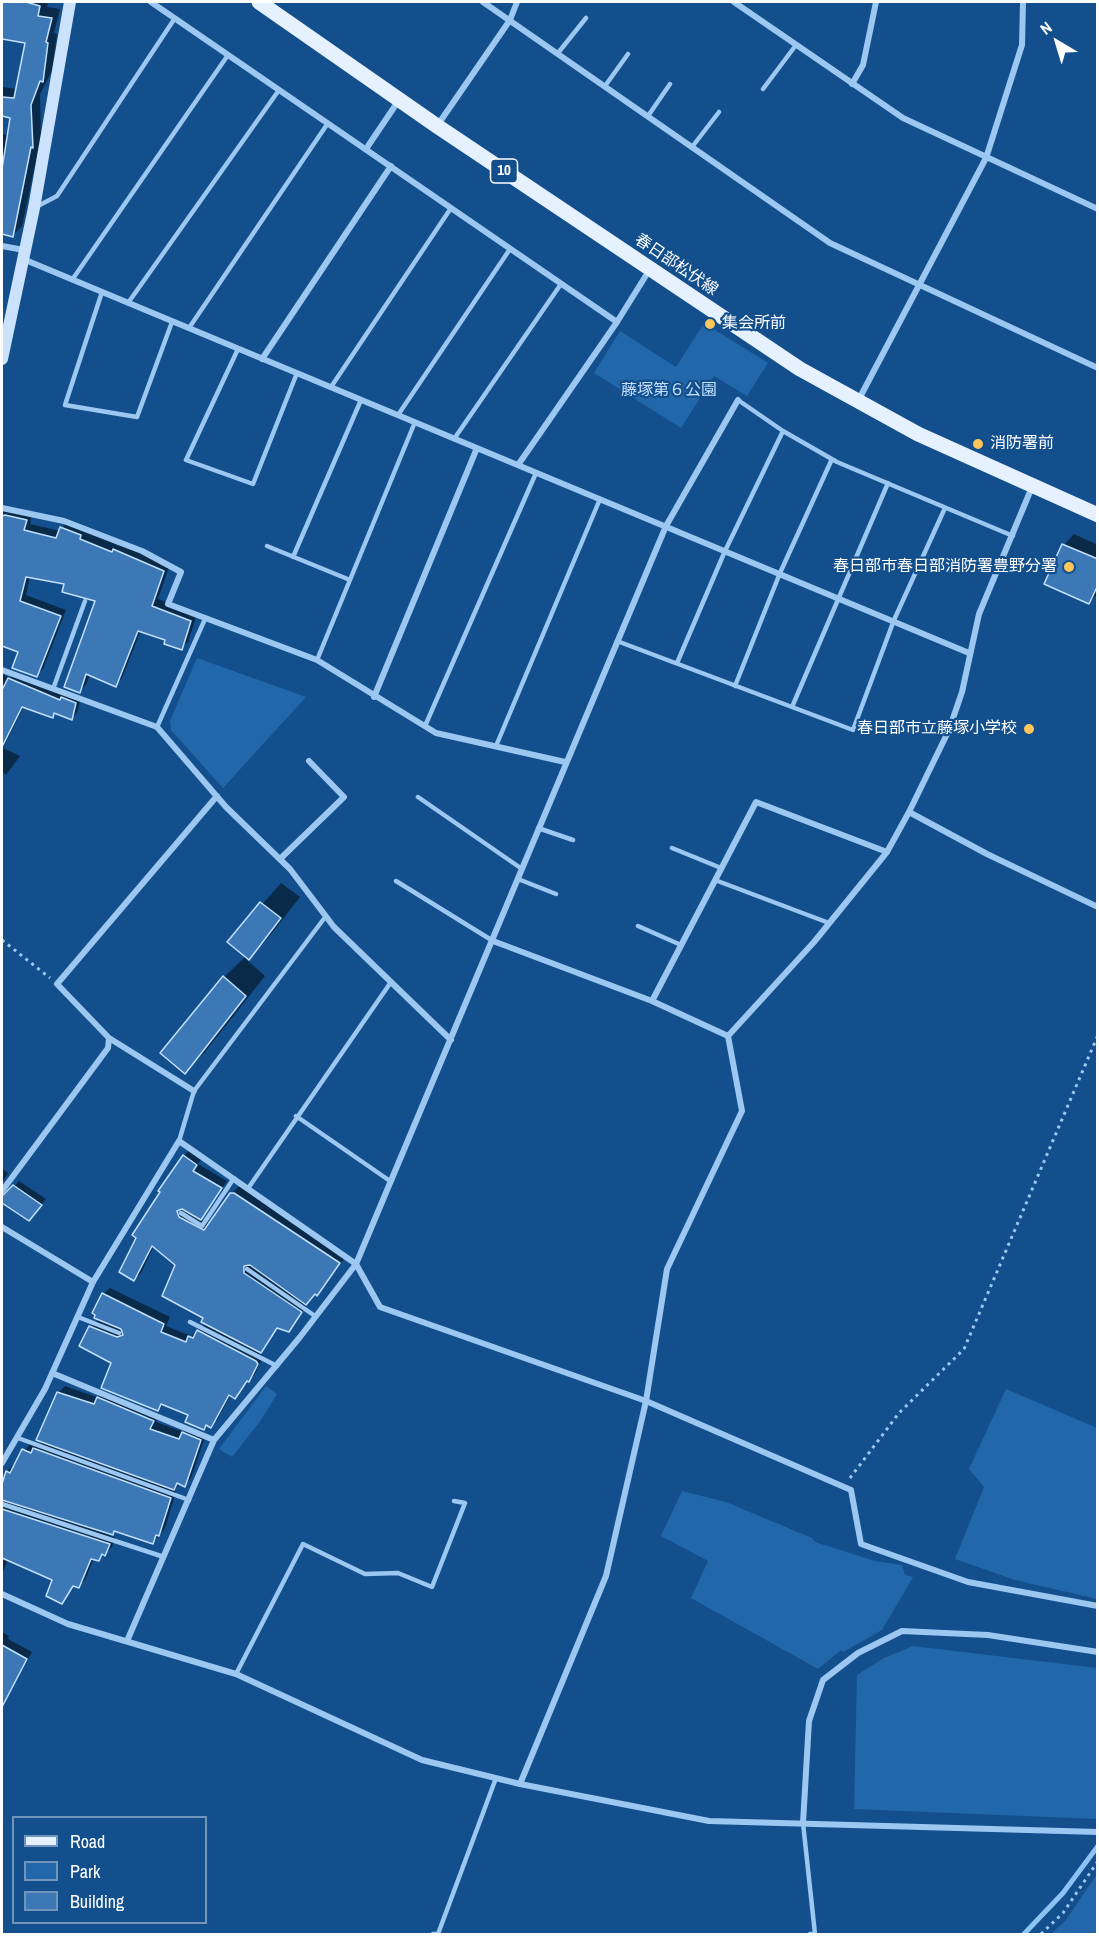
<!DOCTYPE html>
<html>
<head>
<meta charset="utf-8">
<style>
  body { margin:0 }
  #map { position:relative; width:1099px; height:1936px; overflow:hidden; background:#134f8c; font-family:"Archivo Narrow",sans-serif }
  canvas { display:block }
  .frame { position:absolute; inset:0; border:3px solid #fff; pointer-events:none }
  .legend { position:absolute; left:12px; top:1816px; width:195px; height:108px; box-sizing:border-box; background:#134f8c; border:2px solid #7195ba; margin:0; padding:8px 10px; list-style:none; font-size:18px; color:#fff }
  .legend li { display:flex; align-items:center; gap:12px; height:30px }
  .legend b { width:30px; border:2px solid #7195ba }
  .north { position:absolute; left:1027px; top:12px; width:60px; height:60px; -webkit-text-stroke:4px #134f8c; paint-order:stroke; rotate:322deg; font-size:16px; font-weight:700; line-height:24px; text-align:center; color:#fff }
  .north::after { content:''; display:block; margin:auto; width:21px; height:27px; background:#fff; clip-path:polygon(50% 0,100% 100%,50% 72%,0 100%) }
</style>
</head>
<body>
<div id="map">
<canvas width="1099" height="1936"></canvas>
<div class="frame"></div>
<ul class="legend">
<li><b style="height:8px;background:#e5f1ff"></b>Road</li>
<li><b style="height:16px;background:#2267a9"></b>Park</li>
<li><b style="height:16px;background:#3c78b6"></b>Building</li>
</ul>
<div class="north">N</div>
</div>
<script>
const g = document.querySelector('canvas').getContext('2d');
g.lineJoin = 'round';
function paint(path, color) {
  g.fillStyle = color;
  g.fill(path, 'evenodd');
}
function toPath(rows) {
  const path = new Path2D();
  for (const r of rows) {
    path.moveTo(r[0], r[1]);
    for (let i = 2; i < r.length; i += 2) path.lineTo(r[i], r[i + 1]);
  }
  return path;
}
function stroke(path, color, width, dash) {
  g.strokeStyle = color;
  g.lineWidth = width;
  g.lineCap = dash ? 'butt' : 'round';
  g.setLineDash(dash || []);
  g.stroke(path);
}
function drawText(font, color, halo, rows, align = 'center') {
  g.font = font + ' "Archivo Narrow","Noto Sans JP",sans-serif';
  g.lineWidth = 4.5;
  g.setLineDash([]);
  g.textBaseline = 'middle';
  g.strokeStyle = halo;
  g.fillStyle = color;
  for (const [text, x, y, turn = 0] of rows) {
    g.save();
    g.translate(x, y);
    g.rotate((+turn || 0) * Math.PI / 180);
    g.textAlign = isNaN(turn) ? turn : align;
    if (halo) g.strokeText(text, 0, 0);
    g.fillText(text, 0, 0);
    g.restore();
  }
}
paint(toPath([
  [704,323,768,363,747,396,714,376,681,428,594,373,620,331,676,367],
  [197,658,306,697,223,788,171,730,170,721],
  [266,1386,277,1394,261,1420,232,1457,219,1449],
  [1006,1389,1097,1428,1097,1599,1015,1580,955,1559,984,1487,969,1469],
  [682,1491,726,1502,812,1538,815,1542,875,1561,902,1565,905,1575,913,1577,882,1630,843,1652,841,1650,818,1669,691,1598,708,1561,661,1536],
  [913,1646,1097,1668,1097,1819,854,1809,857,1675,884,1658],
  [1097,1874,1097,1934,1051,1934,1066,1920]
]), '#2267a9');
paint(toPath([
  [2,2,48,2,47,7,60,9,54,33,57,34,52,71,40,94,41,137,22,226,13,235,2,233,2,134,9,135,12,116,2,115,2,87,17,89,27,42,2,38],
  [2,509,32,513,30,524,60,531,68,521,119,546,121,544,170,564,158,599,197,614,188,642,181,648,167,639,141,630,122,678,115,685,90,674,86,685,79,691,97,600,66,583,30,576,26,595,66,610,43,669,36,675,19,651,2,645],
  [1074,534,1098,545,1098,594,1089,602,1046,583,1064,545],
  [15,673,81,697,77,713,71,718,56,712,52,716,24,706,3,748,20,756,6,775,2,771,2,674,10,678],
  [281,883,300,897,268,938,247,960,265,976,205,1052,185,1072,224,977,246,956,229,942],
  [190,1149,202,1158,198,1164,227,1181,200,1219,210,1224,231,1194,238,1187,241,1187,346,1256,324,1287,305,1304,307,1305,295,1324,289,1330,278,1327,259,1353,263,1356,255,1374,235,1397,231,1394,217,1420,204,1428,190,1414,164,1404,158,1409,113,1362,91,1327,99,1319,103,1294,110,1288,170,1317,166,1326,191,1336,206,1323,177,1265,154,1246,141,1273,134,1279,184,1156],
  [2,1169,8,1173,2,1183,5,1191,10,1191,19,1181,46,1199,29,1219,2,1201],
  [65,1386,99,1398,105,1392,159,1414,156,1422,184,1432,189,1427,206,1434,191,1478,185,1485,179,1483,172,1490,176,1492,165,1528,159,1536,153,1542,116,1530,110,1536,115,1537,112,1547,98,1560,94,1558,85,1580,78,1587,74,1585,62,1602,54,1580,8,1559,2,1574,2,1503,5,1500,2,1499,7,1472,30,1444,37,1447,43,1441,58,1393],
  [2,1632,9,1636,8,1639,32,1652,2,1705]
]), '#0007');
stroke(toPath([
  [1024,1934,1063,1893,1098,1846]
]), '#8dc3f4', 5);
const building = toPath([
  [2,2,26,2,40,6,38,16,52,18,46,42,48,43,43,82,40,81,31,105,33,148,31,147,13,237,2,234,2,169,10,118,2,116,2,97,14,98,25,43,2,39,2,2],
  [5,515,27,520,24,530,56,538,60,527,81,535,80,539,112,552,113,549,164,571,152,606,191,621,182,650,164,644,165,640,138,631,116,687,86,674,80,693,64,687,95,601,62,592,64,584,26,577,20,601,61,616,37,677,12,668,18,652,2,646,2,516,5,515],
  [1062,544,1098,559,1098,585,1089,604,1044,584,1062,544],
  [8,678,60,700,61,697,76,703,72,720,54,713,53,718,22,707,2,747,2,690,8,678],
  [260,902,281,918,249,960,227,942,260,902],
  [223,976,246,996,185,1074,160,1053,223,976],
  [183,1155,197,1165,193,1171,222,1188,201,1220,182,1209,177,1211,179,1217,204,1230,230,1193,234,1193,340,1263,317,1296,315,1294,306,1305,250,1265,244,1266,244,1273,302,1312,289,1332,277,1328,261,1353,201,1322,203,1318,162,1296,175,1265,152,1246,134,1281,119,1272,136,1238,132,1235,160,1192,158,1191,183,1155],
  [13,1185,42,1205,29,1221,2,1203,2,1196,13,1185],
  [102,1293,164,1324,161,1332,186,1342,188,1336,193,1338,197,1330,256,1361,258,1364,249,1382,247,1381,235,1399,229,1395,211,1428,206,1425,204,1430,185,1422,188,1415,161,1404,158,1411,101,1388,111,1363,79,1346,89,1326,117,1337,123,1335,121,1329,94,1318,95,1315,92,1313,102,1293],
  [57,1392,94,1404,97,1397,154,1421,150,1429,179,1439,182,1432,201,1440,185,1487,177,1483,174,1490,36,1440,57,1392],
  [33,1448,171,1498,159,1536,156,1535,153,1544,114,1531,113,1535,2,1500,2,1484,6,1471,10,1473,22,1449,31,1453,33,1448],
  [2,1509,110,1544,105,1556,102,1554,99,1561,91,1559,79,1588,73,1586,62,1604,46,1596,52,1580,2,1558,2,1509],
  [2,1645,27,1659,2,1707,2,1645]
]);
paint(building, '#3c78b6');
stroke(building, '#c2e0fc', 1.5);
stroke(toPath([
  [2,940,50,978],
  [850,1478,899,1413,964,1349,1098,1035],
  [1041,1934,1063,1913,1098,1861]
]), '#9bc7f1', 3, [3, 4.5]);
stroke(toPath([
  [558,53,586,18],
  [605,86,628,54],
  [763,89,796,45],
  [648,116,670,84],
  [692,147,719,112],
  [36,207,57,196,175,18],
  [72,280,228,55],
  [102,292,65,405,137,417,172,322],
  [128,303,279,90],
  [189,328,328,123],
  [238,349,186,460,253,484,297,373],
  [331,387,451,208],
  [738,400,783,431,837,462,1013,536],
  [398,415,510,249],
  [454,439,561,284],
  [267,546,350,580],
  [293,557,361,400],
  [617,641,853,730,894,620,945,508],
  [317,660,415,422],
  [677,663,725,551,783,431],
  [735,686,780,573,832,459],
  [53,689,85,601],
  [792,707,888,483],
  [425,726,536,473],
  [157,727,205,619],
  [496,746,600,499],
  [418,797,522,869],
  [538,828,573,840],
  [672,848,721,868],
  [518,879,556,894],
  [715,880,829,923],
  [396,881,493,941],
  [638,926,681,945],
  [296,1116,390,1181],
  [179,1141,194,1091,326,916],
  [249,1187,391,982],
  [181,1213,202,1226,234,1178],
  [247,1269,315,1316],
  [78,1317,119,1333],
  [190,1322,277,1366],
  [18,1438,189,1500],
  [2,1504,164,1557],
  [236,1674,303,1544,365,1574,398,1573,432,1587,465,1503,454,1501],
  [803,1823,815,1934,810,1934],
  [433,1934,438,1934,496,1778]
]), '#9bc7f1', 4.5);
stroke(toPath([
  [151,2,617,322],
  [483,2,830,243,1098,368],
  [734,2,903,118,1098,209],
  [852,84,863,65,876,2],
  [437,126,510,20,517,2],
  [366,149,399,100],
  [2,246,24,250],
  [23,259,969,653],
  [262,359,391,166],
  [858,401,986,158,1022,45,1023,2],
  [518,465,617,322,650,269],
  [2,508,64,521,142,551,181,572,168,604,317,660,436,733,565,762],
  [2,670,157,727,226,807,290,869,334,927,451,1040],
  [374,697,477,448],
  [909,812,987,854,1098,907],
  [280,859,344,797,309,761],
  [493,941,652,1001,728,1036],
  [652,1001,756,802,887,852],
  [728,1036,814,942,887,852,909,812,949,730,962,692,979,614,1032,487],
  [109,1038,194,1091],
  [2,1191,108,1048,109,1038,57,984,217,796],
  [2,1227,93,1282],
  [52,1373,214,1440],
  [2,1463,45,1389,93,1282,179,1141,356,1264,380,1307,646,1401,851,1490,861,1544,968,1582,1098,1606],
  [2,1594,68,1624,236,1674,422,1760,520,1784,709,1821,1098,1832],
  [127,1641,214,1440,300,1337,356,1264,666,526,738,400],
  [520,1784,606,1576,646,1401,667,1269,742,1111,728,1036],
  [803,1823,809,1721,823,1680,858,1653,902,1631,988,1635,1098,1652]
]), '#9bc7f1', 6);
stroke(toPath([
  [2,359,34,208,70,2]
]), '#cae2fb', 12);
stroke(toPath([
  [259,2,437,126,800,369,918,434,1098,515]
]), '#e5f1ff', 15);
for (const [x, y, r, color] of [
  [710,324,6,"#ffc65b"],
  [978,444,6,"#ffc65b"],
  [1069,567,6,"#ffc65b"],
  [1029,729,6,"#ffc65b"]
]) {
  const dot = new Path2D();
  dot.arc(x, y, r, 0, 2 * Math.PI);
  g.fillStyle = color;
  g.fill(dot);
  stroke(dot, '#134f8c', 2);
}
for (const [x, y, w] of [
  [504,171,27]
]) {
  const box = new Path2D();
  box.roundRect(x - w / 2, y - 12, w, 24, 4.5);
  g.fillStyle = '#134f8c';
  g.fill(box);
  stroke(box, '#fff', 1.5);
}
drawText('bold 15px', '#fff', null, [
  ["10",504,171]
]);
drawText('16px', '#fff', '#134f8c', [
  ["春日部松伏線",676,265,34]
]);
drawText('16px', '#fff', '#134f8c', [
  ["集会所前",722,324],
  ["消防署前",990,444],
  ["春日部市春日部消防署豊野分署",1057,567,"right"],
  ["春日部市立藤塚小学校",1017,729,"right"]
], 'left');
drawText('16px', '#c2e0fc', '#134f8c', [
  ["藤塚第６公園",669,391]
]);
</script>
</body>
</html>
